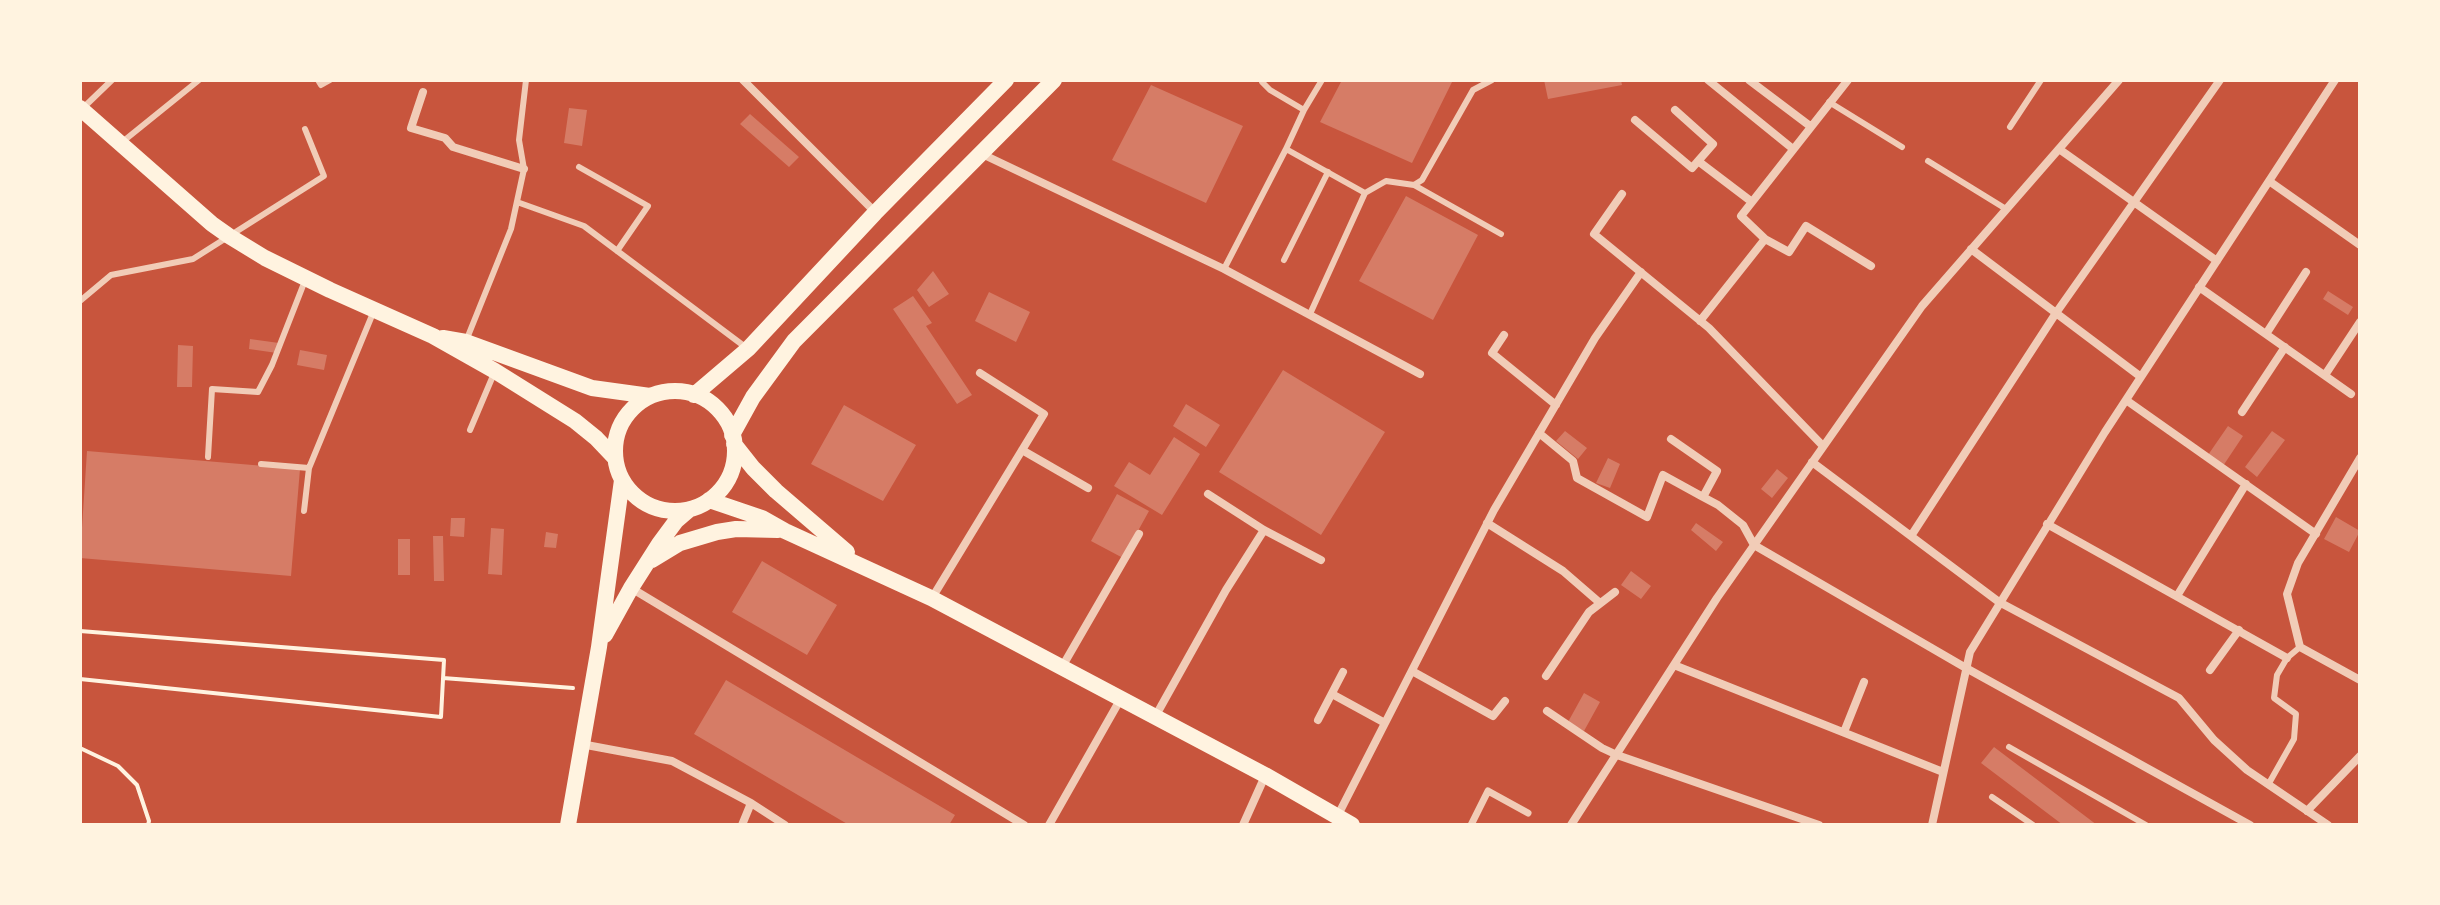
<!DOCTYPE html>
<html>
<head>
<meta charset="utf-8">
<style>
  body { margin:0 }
  #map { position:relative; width:2440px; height:905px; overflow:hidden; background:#c8553d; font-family:"Varela Round",sans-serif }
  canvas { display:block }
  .frame { position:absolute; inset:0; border:82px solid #fff3e0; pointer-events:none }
</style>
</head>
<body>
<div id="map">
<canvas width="2440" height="905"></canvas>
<div class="frame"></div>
</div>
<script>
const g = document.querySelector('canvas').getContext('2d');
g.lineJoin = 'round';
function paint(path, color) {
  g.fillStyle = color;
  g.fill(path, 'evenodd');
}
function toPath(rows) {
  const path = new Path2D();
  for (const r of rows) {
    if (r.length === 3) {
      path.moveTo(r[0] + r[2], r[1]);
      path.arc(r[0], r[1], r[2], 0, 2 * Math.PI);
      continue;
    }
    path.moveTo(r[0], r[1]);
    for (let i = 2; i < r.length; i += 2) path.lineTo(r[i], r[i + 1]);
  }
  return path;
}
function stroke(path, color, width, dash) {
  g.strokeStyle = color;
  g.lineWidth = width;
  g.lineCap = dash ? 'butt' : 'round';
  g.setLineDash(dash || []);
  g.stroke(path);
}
paint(toPath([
  [1342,80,1453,80,1412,163,1320,122],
  [1544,80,1621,80,1622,85,1548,99],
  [1151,85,1243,126,1206,203,1112,160],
  [569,108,587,110,582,146,564,143],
  [750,114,799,157,789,167,740,124],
  [1406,196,1478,235,1433,320,1359,281],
  [933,271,949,294,929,307,917,290],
  [2328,291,2353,307,2348,315,2323,299],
  [989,292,1030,312,1016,342,975,321],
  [913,296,932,323,926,326,972,395,957,404,893,309],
  [250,339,279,343,277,353,249,349],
  [178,345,193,346,192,387,177,387],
  [300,350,327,355,324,370,297,365],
  [1283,370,1385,432,1321,535,1219,472],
  [1186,404,1220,425,1206,447,1173,426],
  [844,405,916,445,883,501,811,464],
  [2228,426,2243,436,2223,466,2208,455],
  [1565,431,1587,448,1578,459,1556,441],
  [2272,431,2285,440,2257,477,2245,467],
  [1174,437,1200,454,1162,515,1114,486,1129,462,1150,475],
  [87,451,300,469,291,576,80,558],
  [1608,458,1620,464,1610,488,1596,483],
  [1777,469,1788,478,1772,498,1761,489],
  [1117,494,1149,511,1123,558,1091,541],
  [2336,517,2360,531,2349,552,2324,539],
  [451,518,465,518,464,537,450,536],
  [1696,523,1723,542,1716,551,1691,530],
  [491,528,504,529,502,575,488,574],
  [546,532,558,534,556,548,544,547],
  [433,536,443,536,444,581,434,581],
  [398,539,410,539,410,575,398,575],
  [762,561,837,605,807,655,732,612],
  [1631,571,1651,586,1641,599,1621,585],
  [726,680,955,815,949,825,849,825,694,734],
  [1584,693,1600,702,1584,731,1568,722],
  [1994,747,2097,825,2063,825,1981,763]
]), '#d67c66');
stroke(toPath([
  [80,631,444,660,441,717,80,679],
  [443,678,573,688],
  [80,748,118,766,137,785,149,821,148,825]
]), '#fff3e0', 4);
stroke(toPath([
  [318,80,321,85,330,80],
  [1263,80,1262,82,1270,90,1304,110],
  [1829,102,1902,147],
  [84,107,112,80],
  [2010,127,2041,80],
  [121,143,199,80],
  [1928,161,2006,209],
  [579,167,648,206,617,251],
  [1414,185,1501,234],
  [1365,193,1386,181,1414,185,1422,180,1473,90,1492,80],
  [517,202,584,226,748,349],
  [1284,260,1328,172],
  [1224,269,1286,149],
  [80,301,111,275,193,259,324,176,305,129],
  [1310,314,1365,193,1286,149,1304,110,1322,80],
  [466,341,511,229,524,169,519,140,526,80],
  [470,430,495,371],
  [208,457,212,389,258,392,272,365,306,278],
  [261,464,309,468],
  [304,511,309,468,373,313],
  [2009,747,2146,825],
  [2268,785,2294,739,2296,714,2274,698,2277,675,2287,658,2300,647],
  [1992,797,2033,825]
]), '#f1ccb7', 6);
stroke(toPath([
  [1471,825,1488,791,1528,813]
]), '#f1ccb7', 7);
stroke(toPath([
  [743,80,875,212],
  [1708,80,1793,149],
  [1749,80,1810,126],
  [423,92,411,128,445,138,453,147,524,169],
  [1635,120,1692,168,1713,144,1675,110],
  [2059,149,2217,261],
  [982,154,1224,269,1420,374],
  [1698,161,1752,202],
  [2269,181,2360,245],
  [1622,194,1594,234,1709,328,1823,446],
  [1765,239,1789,252,1806,226,1871,266],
  [1971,249,2141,377],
  [2199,287,2351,394],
  [1700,321,1765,239,1741,216,1848,80],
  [2266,334,2306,272],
  [1504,335,1492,353,1556,405],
  [2325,375,2360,322],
  [2126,400,2316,534],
  [2242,412,2285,347],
  [1539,433,1573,461,1577,478,1647,517,1663,475,1703,497],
  [1671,439,1717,471,1703,497,1718,505,1743,525,1754,545,1966,668,2250,825],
  [1022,450,1088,488],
  [2360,458,2298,563,2287,594,2300,647,2360,680],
  [1812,462,1999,602,2179,698,2214,740,2247,770,2328,825],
  [1208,494,1264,530,1321,560],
  [1487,523,1563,571,1600,603],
  [2047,524,2287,658],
  [1911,536,2056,313,2220,80],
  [631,588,1024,825],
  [2177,596,2246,484],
  [932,598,1044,414,980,373],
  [1674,665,1943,772],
  [1062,667,1139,534],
  [2210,670,2239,630],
  [1412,671,1493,716,1505,701],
  [1546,676,1589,612,1615,592],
  [1332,694,1385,723],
  [1547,711,1602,748,1617,755,1819,825],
  [1155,717,1226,590,1264,530],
  [1318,720,1343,672],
  [1844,732,1864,682],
  [581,744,672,761,751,803,785,825],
  [2307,811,2360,756],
  [1337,817,1494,510,1595,338,1641,272],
  [742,825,751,803],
  [1049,825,1120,700],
  [1243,825,1265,776],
  [1571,825,1717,598,1922,306,2119,80],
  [1932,825,1970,652,2105,432,2335,80]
]), '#f1ccb7', 8);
stroke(toPath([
  [80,108,212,224,229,236,265,258,330,290,433,336,495,371,575,421,596,438,615,458],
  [443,338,466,342,592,388,650,396],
  [675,451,60],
  [694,395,748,349,875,213,1006,80],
  [732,435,753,397,794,341,1054,80],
  [734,444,753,468,776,491,847,552],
  [709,500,762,518,785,531,931,598,1265,775,1352,825],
  [652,560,680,543,717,532,736,529,778,530],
  [605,635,631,588,659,544,676,521,690,509],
  [568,825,599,647,622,480]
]), '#fff3e0', 16);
</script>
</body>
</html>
